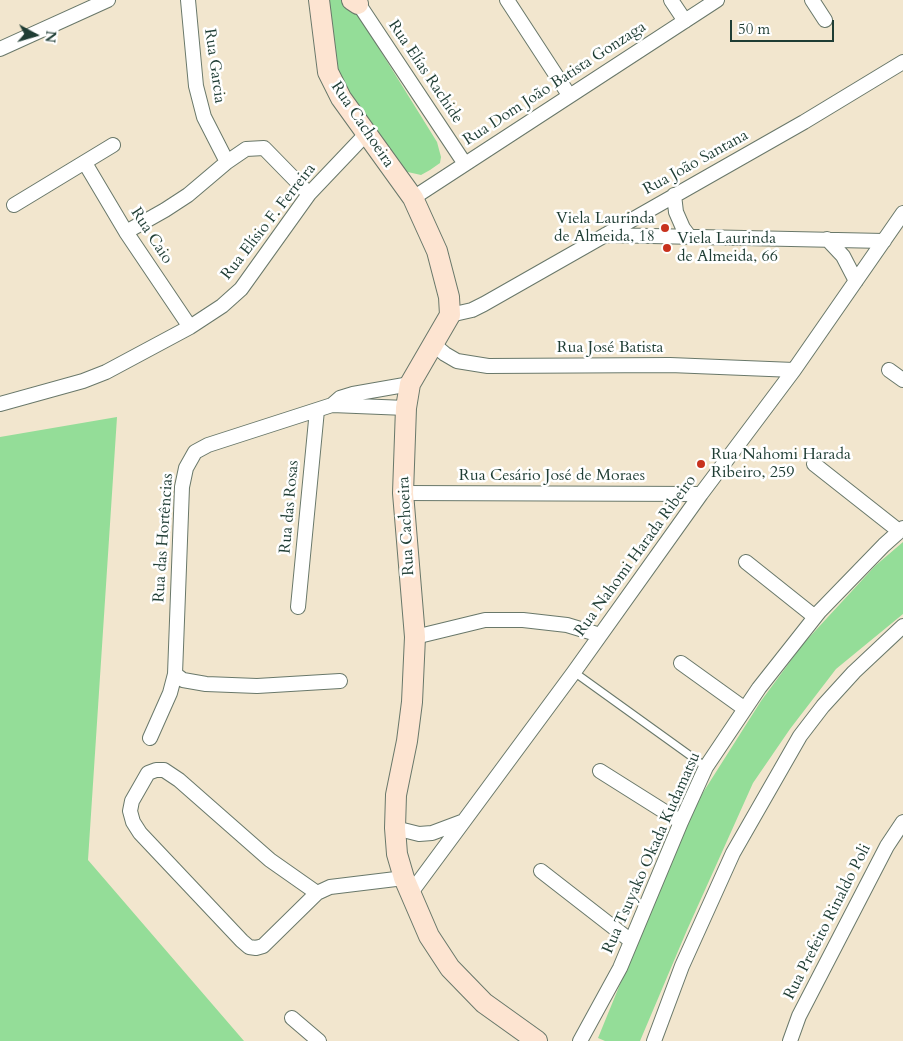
<!DOCTYPE html>
<html>
<head>
<meta charset="utf-8">
<style>
  body { margin:0 }
  #map { position:relative; width:903px; height:1041px; overflow:hidden; background:#f2e6ce; font-family:Cardo,serif }
  canvas { display:block }
  .north { position:absolute; left:10px; top:10px; width:50px; height:50px; -webkit-text-stroke:4px #fff; paint-order:stroke; rotate:96deg; font-size:14px; font-weight:700; line-height:20px; text-align:center; color:#1f3d34 }
  .north::after { content:''; display:block; margin:auto; width:18px; height:22px; background:#1f3d34; clip-path:polygon(50% 0,100% 100%,50% 72%,0 100%) }
  .scale { position:absolute; left:730px; top:20px; width:104px; height:22px; box-sizing:border-box; border:2px solid #1f3d34; border-top:0; padding-left:6px; font-size:15px; line-height:18px; white-space:nowrap; color:#1f3d34; -webkit-text-stroke:4px #fff; paint-order:stroke }
</style>
</head>
<body>
<div id="map">
<canvas width="903" height="1041"></canvas>
<div class="north">N</div>
<div class="scale">50 m</div>
</div>
<script>
const g = document.querySelector('canvas').getContext('2d');
g.lineJoin = 'round';
function paint(path, color) {
  g.fillStyle = color;
  g.fill(path, 'evenodd');
}
function toPath(rows) {
  const path = new Path2D();
  for (const r of rows) {
    path.moveTo(r[0], r[1]);
    for (let i = 2; i < r.length; i += 2) path.lineTo(r[i], r[i + 1]);
  }
  return path;
}
function stroke(path, color, width, dash) {
  g.strokeStyle = color;
  g.lineWidth = width;
  g.lineCap = dash ? 'butt' : 'round';
  g.setLineDash(dash || []);
  g.stroke(path);
}
function drawText(font, color, halo, rows, align = 'center') {
  g.font = font + ' Cardo,serif';
  g.lineWidth = 5;
  g.setLineDash([]);
  g.textBaseline = 'middle';
  g.strokeStyle = halo;
  g.fillStyle = color;
  for (const [text, x, y, turn = 0] of rows) {
    g.save();
    g.translate(x, y);
    g.rotate((+turn || 0) * Math.PI / 180);
    g.textAlign = isNaN(turn) ? turn : align;
    if (halo) g.strokeText(text, 0, 0);
    g.fillText(text, 0, 0);
    g.restore();
  }
}
paint(toPath([
  [328,0,349,0,437,142,441,157,440,163,430,170,421,175,399,170,332,64],
  [117,417,88,860,244,1041,0,1041,0,437],
  [903,542,903,614,836,669,790,729,753,783,687,930,640,1041,605,1041,598,1038,690,813,761,701,803,644,875,566]
]), '#94dd98');
const lane = toPath([
  [574,672,706,767]
]);
const street = toPath([
  [188,0,196,86,204,117,227,162],
  [356,0,465,164],
  [507,0,569,95],
  [671,0,685,21],
  [812,0,825,20],
  [0,49,108,0],
  [85,163,126,232,190,327],
  [674,195,676,212,683,228,689,236],
  [413,198,717,0],
  [14,205,113,145],
  [126,232,165,210,188,195,227,162,246,149,264,148,309,194],
  [605,235,884,241],
  [827,239,843,256,856,281],
  [450,315,472,310,484,304,804,122,903,62],
  [433,344,445,354,457,361,488,366,670,365,794,370],
  [889,370,903,380],
  [0,404,83,381,106,372,190,327,222,306,241,289,309,194,366,134],
  [332,405,406,408],
  [814,464,899,531],
  [403,493,701,494],
  [746,562,815,617],
  [298,607,317,410],
  [415,637,485,620,523,620,567,625,600,635],
  [681,663,745,709],
  [175,674,183,680,206,684,257,686,340,681],
  [150,738,170,693,175,674,182,487,186,468,195,452,208,445,332,405,340,398,353,394,410,384],
  [600,771,681,822],
  [395,828,419,834,432,833,464,821],
  [541,871,631,941],
  [317,893,270,860,179,780,164,770,156,770,148,773,132,801,130,811,133,822,140,833,242,941,249,947,256,948,263,946,317,893,330,887,404,878],
  [410,894,574,672,701,494,794,370,903,213],
  [292,1018,319,1041],
  [580,1041,620,968,681,822,706,767,759,688,819,612,884,545,903,528],
  [654,1041,682,966,733,853,800,736,823,706,854,672,903,626],
  [790,1041,799,1016,887,846,903,822]
]);
const secondary = toPath([
  [319,0,328,72,341,98,413,198,437,251,449,297,450,315,410,384,406,408,403,493,415,637,412,702,407,741,396,795,395,828,397,854,404,878,429,936,450,968,484,1003,537,1041],
  [352,0,358,4]
]);
stroke(lane, '#69786a', 9);
stroke(street, '#69786a', 16);
stroke(secondary, '#69786a', 22);
stroke(lane, '#fff', 7);
stroke(street, '#fff', 14);
stroke(secondary, '#fde4d1', 20);
for (const [x, y, r, color] of [
  [665,228,5,"#c8321e"],
  [667,248,5,"#c8321e"],
  [701,464,5,"#c8321e"]
]) {
  const dot = new Path2D();
  dot.arc(x, y, r, 0, 2 * Math.PI);
  g.fillStyle = color;
  g.fill(dot);
  stroke(dot, '#fff', 2);
}
drawText('16px', '#1f3d34', '#fff', [
  ["Rua Garcia",214,66,82],
  ["Rua Elías Rachide",425,72,56],
  ["Rua Dom João Batista Gonzaga",555,84,-33],
  ["Rua Cachoeira",362,125,56],
  ["Rua João Santana",696,163,-29],
  ["Rua Elísio F. Ferreira",269,222,-52],
  ["Rua Caio",151,236,57],
  ["Rua José Batista",610,348],
  ["Rua Cesário José de Moraes",552,476],
  ["Rua das Rosas",290,507,-85],
  ["Rua Cachoeira",407,526,-93],
  ["Rua das Hortências",164,538,-86],
  ["Rua Nahomi Harada Ribeiro",636,556,-54],
  ["Rua Tsuyako Okada Kudamatsu",652,853,-66],
  ["Rua Prefeito Rinaldo Poli",828,922,-63]
]);
drawText('16px', '#1f3d34', '#fff', [
  ["Viela Laurinda",655,219,"right"],
  ["de Almeida, 18",655,237,"right"],
  ["Viela Laurinda",677,239],
  ["de Almeida, 66",677,257],
  ["Rua Nahomi Harada",711,455],
  ["Ribeiro, 259",711,473]
], 'left');
</script>
</body>
</html>
